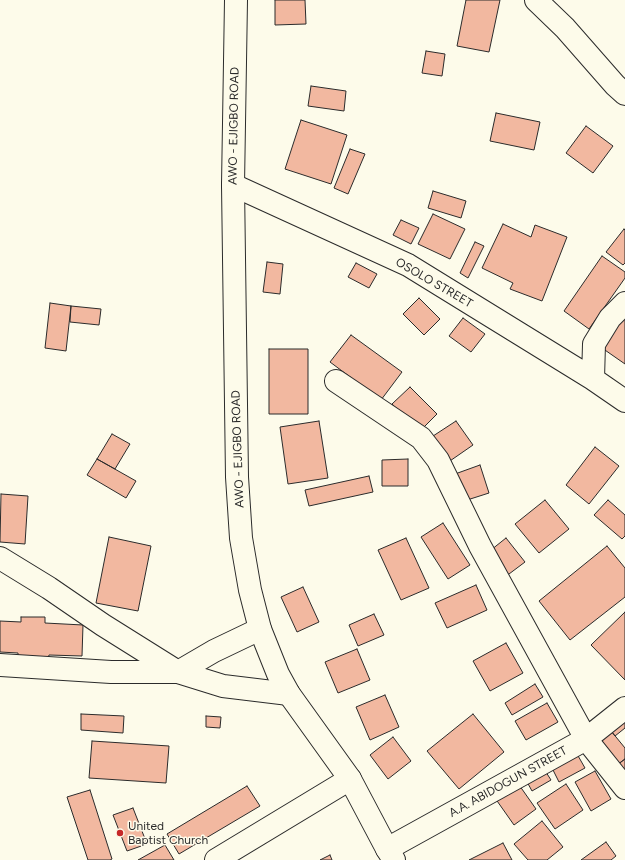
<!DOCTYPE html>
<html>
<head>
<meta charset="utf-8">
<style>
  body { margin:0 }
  canvas { display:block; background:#fdfbea }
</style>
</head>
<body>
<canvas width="625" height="860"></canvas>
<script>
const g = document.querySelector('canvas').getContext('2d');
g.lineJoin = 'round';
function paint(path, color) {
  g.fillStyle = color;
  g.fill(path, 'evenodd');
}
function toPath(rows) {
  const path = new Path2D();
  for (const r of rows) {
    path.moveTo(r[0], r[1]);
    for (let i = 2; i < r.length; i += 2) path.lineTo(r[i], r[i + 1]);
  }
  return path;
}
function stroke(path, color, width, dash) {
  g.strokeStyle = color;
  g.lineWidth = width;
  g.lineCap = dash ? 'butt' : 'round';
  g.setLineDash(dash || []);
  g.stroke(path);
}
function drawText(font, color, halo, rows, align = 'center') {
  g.font = font + ' Figtree,sans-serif';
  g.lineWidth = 3;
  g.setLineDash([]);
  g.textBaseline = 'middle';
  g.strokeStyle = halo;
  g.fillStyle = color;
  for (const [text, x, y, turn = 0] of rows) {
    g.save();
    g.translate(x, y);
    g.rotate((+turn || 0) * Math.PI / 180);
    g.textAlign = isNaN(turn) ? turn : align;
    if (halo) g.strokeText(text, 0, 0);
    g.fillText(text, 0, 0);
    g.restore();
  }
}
const building = toPath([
  [275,0,305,0,306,24,275,25,275,0],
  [466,0,500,0,489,52,457,46,466,0],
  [426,51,445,54,442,76,422,73,426,51],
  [311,86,346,91,344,111,308,106,311,86],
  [496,113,540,122,534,150,490,141,496,113],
  [301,120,347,135,331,184,285,169,301,120],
  [586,126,613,146,593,173,566,153,586,126],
  [350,149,365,154,348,194,334,188,350,149],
  [433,191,466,201,461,218,428,208,433,191],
  [433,214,465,229,450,259,418,244,433,214],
  [401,220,419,228,411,244,393,235,401,220],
  [503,224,531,237,535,225,567,237,542,301,510,289,513,283,482,268,503,224],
  [624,229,625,230,625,263,623,265,606,252,624,229],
  [475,242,484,246,468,278,460,273,475,242],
  [602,256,625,272,625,278,589,329,564,311,602,256],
  [267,262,283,264,280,294,263,292,267,262],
  [356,263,377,274,369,288,348,277,356,263],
  [419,298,440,319,424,335,403,314,419,298],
  [50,303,71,306,66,351,45,348,50,303],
  [71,306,101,309,99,325,70,322,71,306],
  [625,315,625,364,602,348,625,315],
  [463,318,485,334,471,352,449,336,463,318],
  [351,335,402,372,381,400,330,362,351,335],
  [269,349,308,349,308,414,269,414,269,349],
  [410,387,437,414,420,431,392,404,410,387],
  [319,421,328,478,288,484,280,427,319,421],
  [456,421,473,445,447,463,430,438,456,421],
  [112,434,130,444,115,469,97,459,112,434],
  [595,447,619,466,589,504,566,485,595,447],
  [97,459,136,481,126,498,87,475,97,459],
  [408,459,408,486,382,486,382,460,408,459],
  [480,465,489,493,464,501,455,474,480,465],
  [369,476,373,492,309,506,305,490,369,476],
  [1,494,28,496,25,544,0,542,1,494],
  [545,500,569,529,539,553,515,524,545,500],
  [608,500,625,515,625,536,622,539,594,515,608,500],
  [443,523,470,565,448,579,421,537,443,523],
  [109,537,151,546,138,611,96,603,109,537],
  [406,538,429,588,401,600,378,550,406,538],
  [506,538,525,562,505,577,486,554,506,538],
  [607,546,625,568,625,597,570,640,539,601,607,546],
  [476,585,487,610,447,628,435,603,476,585],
  [303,587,319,622,297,632,281,597,303,587],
  [625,612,625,680,591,645,625,612],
  [374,614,384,635,358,646,349,625,374,614],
  [21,617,45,617,45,623,83,625,82,656,49,655,48,659,18,658,18,653,0,652,0,621,21,622,21,617],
  [506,643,523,673,490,691,473,661,506,643],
  [357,649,370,680,338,693,325,662,357,649],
  [535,684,543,697,512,715,505,703,535,684],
  [385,695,399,727,370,740,356,707,385,695],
  [547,703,558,722,526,740,515,721,547,703],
  [625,712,625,728,615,736,608,727,625,712],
  [81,714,124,716,123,733,81,730,81,714],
  [473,714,504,752,459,789,427,751,473,714],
  [206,716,221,717,220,728,206,727,206,716],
  [607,726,625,748,625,759,617,765,593,736,607,726],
  [393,737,411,761,388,779,370,755,393,737],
  [92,741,169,746,166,783,89,778,92,741],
  [577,754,585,768,559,782,552,768,577,754],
  [625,759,625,775,617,765,625,759],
  [544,769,551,780,532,791,526,780,544,769],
  [595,771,611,799,591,811,575,782,595,771],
  [517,782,536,809,514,825,495,798,517,782],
  [566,784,583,810,555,829,537,803,566,784],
  [247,786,260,806,179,854,167,834,247,786],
  [90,790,112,859,110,860,88,860,67,797,90,790],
  [133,808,147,844,127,851,113,815,133,808],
  [542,821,563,847,547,860,528,860,514,844,542,821],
  [606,842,616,856,611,860,581,860,606,842],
  [503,843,512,860,469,860,503,843],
  [165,845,174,860,138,860,165,845],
  [330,855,332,860,320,860,330,855]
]);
paint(building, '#f2b8a0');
stroke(building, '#2b2b2b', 1);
const minor = toPath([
  [536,0,565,28,615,85,625,94],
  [233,185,408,265,593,379,625,401],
  [593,379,594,344,610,318,625,303],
  [336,381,421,438,438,460,480,546,586,739,625,788],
  [0,558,49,588,103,625,178,672,223,686,289,694],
  [0,665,111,672,178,672,214,651,260,629],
  [387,849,586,739,625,708],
  [216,860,350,779]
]);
const major = toPath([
  [236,0,233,185,237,477,241,538,250,590,260,629,278,674,289,694,350,779,387,849,394,860]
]);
stroke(minor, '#2b2b2b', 24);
stroke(major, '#2b2b2b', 24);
stroke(minor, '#fdfbea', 22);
stroke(major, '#fdfbea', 22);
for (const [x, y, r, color] of [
  [120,833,4,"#c62828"]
]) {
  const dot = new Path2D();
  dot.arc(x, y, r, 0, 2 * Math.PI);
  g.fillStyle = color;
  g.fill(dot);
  stroke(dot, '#fdfbea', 1.5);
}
drawText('12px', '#2b2b2b', '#fdfbea', [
  ["AWO - EJIGBO ROAD",234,126,-89],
  ["OSOLO STREET",434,283,30],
  ["AWO - EJIGBO ROAD",238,449,-92],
  ["A.A. ABIDOGUN STREET",508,782,-29]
]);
drawText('12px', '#2b2b2b', '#fdfbea', [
  ["United",128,826],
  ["Baptist Church",128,840]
], 'left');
</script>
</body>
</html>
